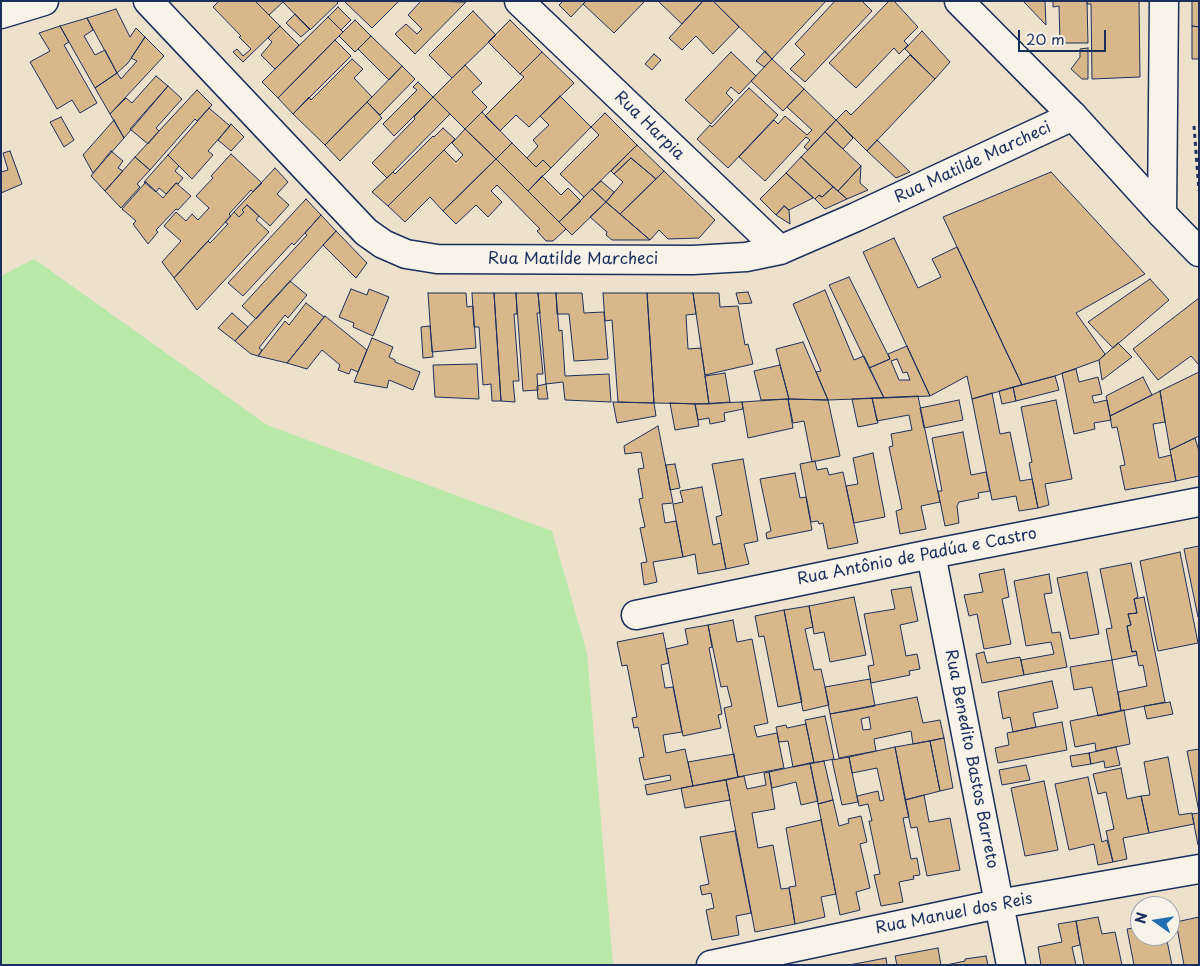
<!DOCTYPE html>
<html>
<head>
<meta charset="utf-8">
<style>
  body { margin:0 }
  #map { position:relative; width:1200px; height:966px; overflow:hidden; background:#eee1cc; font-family:"Playpen Sans",sans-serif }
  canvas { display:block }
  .frame { position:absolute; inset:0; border:2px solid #1b2f5e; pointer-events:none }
  .north { position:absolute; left:1130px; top:896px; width:50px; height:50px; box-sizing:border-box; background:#f7f3e8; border:1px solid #9fa5b1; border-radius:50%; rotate:283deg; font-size:14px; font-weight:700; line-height:20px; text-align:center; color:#1b2f5e }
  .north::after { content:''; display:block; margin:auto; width:18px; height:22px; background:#1f6fb2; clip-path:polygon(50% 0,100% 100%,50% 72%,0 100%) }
  .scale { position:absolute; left:1018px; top:30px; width:88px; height:22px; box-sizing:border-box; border:2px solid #1b2f5e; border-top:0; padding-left:6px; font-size:15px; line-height:18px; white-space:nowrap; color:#1b2f5e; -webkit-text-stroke:4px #f7f3e8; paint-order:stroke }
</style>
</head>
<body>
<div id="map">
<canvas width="1200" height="966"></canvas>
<div class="frame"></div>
<div class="north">N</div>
<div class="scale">20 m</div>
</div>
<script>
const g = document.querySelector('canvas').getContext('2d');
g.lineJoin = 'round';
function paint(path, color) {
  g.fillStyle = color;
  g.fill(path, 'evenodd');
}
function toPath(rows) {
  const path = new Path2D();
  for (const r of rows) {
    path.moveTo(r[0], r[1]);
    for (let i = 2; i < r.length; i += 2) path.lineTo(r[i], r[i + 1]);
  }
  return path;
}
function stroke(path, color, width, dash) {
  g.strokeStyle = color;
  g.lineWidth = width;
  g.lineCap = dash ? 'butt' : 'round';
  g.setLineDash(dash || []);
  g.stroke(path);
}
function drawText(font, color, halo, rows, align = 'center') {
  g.font = font + ' "Playpen Sans",sans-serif';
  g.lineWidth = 4;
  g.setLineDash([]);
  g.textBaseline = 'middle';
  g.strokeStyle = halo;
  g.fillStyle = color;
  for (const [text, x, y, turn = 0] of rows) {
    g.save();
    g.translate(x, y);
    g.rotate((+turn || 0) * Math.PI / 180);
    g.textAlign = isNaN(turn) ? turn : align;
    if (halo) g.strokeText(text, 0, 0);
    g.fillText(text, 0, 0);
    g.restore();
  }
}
paint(toPath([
  [34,259,267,425,552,531,587,653,613,965,1,965,1,276]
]), '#b8e9a8');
const building = toPath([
  [219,1,255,1,280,26,243,62,233,52,237,49,243,56,251,49,239,37,241,36,213,7,219,1],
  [255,1,282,1,283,2,269,15,255,1],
  [282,1,336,1,338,3,310,30,282,1],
  [344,1,399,1,372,28,344,1],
  [421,1,466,2,415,54,395,34,406,24,417,34,422,29,408,15,421,1],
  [563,1,586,1,571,17,559,5,563,1],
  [586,1,645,1,614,33,583,4,586,1],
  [658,1,703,1,682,24,658,1],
  [703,1,713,1,739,27,713,54,696,36,682,50,669,38,703,1],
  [713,1,826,1,772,59,713,1],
  [835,1,862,1,872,11,805,82,790,69,805,54,795,44,835,1],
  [889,1,894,1,918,27,904,41,908,45,899,54,894,48,856,88,829,63,889,1],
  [1023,1,1045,1,1046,25,1023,1],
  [1053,1,1087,1,1088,43,1060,43,1059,6,1053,7,1053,1],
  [1087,1,1139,1,1140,77,1092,79,1091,4,1087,4,1087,1],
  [1192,1,1199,1,1199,27,1192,26,1192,1],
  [338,7,351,20,341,30,328,17,338,7],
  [116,9,130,37,136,28,145,37,128,63,117,73,87,18,116,9],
  [473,11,496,35,452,78,429,55,473,11],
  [295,14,310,29,301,37,286,23,295,14],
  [328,17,343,32,278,98,262,82,328,17],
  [87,18,93,30,84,36,95,55,105,50,117,73,95,88,60,26,87,18],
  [355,20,371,36,355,52,339,36,355,20],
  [510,20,542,52,520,74,488,42,510,20],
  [60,26,69,42,64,45,97,103,80,113,72,100,57,109,30,62,50,51,39,33,60,26],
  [280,26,299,45,275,69,261,55,272,42,268,38,280,26],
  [1192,26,1199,27,1199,59,1192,59,1192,26],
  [922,31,950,62,935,79,905,49,922,31],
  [371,36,402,66,389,80,358,49,371,36],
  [145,37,164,56,110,114,95,88,117,73,121,79,137,61,131,58,145,37],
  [335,40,351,56,293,114,278,98,335,40],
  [1088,48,1088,79,1082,79,1071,69,1080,57,1080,49,1088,48],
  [765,51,772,59,764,67,756,61,765,51],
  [542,52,574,83,529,127,516,115,500,131,485,116,524,77,520,74,542,52],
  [731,52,756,76,739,94,731,87,726,93,733,100,711,124,685,100,731,52],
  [654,54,661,60,652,70,645,64,654,54],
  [910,55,935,79,867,151,836,120,846,110,851,115,910,55],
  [352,59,363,69,354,78,372,97,325,145,293,114,309,97,311,100,352,59],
  [772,59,804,89,783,111,751,81,772,59],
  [465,65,482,83,472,92,487,107,465,129,433,97,465,65],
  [402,66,415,79,380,115,367,102,402,66],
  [156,76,168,86,124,138,110,114,126,98,132,103,156,76],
  [418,82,433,97,394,136,383,124,417,90,413,87,418,82],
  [168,86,182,99,156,128,159,131,148,144,130,129,168,86],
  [749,88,778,115,728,168,697,139,710,125,712,127,749,88],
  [804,89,836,120,808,150,804,147,810,140,806,137,765,181,739,157,774,120,778,124,785,116,807,135,812,130,787,107,804,89],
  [197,90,212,105,197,121,195,119,150,170,135,157,197,90],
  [560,96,591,127,551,168,543,160,536,167,527,158,538,146,533,140,549,125,540,116,560,96],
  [433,97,450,114,387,178,372,163,415,119,414,117,433,97],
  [367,102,382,118,340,161,325,145,367,102],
  [209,108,230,126,208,151,213,155,192,179,168,155,209,108],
  [482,112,512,143,496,159,465,129,482,112],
  [605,113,637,145,584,197,560,174,599,135,591,127,605,113],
  [61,117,74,140,64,147,50,122,61,117],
  [114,120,124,138,93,173,83,155,114,120],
  [836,120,853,138,843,149,825,132,836,120],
  [231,124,244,137,231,151,218,140,231,124],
  [443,128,455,139,388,206,372,192,393,172,395,174,433,136,434,137,443,128],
  [465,129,496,159,443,211,430,197,405,222,388,206,444,150,456,162,463,155,452,143,465,129],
  [825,132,861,166,838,191,801,157,825,132],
  [877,140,910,172,896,178,867,151,877,140],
  [512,143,536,167,543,160,551,168,528,191,496,159,512,143],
  [637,145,664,171,656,179,631,158,614,174,611,171,637,145],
  [10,151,22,184,1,193,1,172,8,170,3,153,10,151],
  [111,151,123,161,118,168,123,171,105,191,91,176,111,151],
  [231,154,262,183,253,192,251,190,229,214,231,216,174,278,162,262,181,241,164,226,176,212,186,221,192,214,198,220,209,208,196,196,213,178,211,176,231,154],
  [168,155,179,166,175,171,183,178,178,184,176,183,166,194,159,188,156,192,144,182,168,155],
  [135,157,150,170,137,184,140,187,121,208,105,191,135,157],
  [801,157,833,187,822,197,819,195,815,199,786,173,801,157],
  [631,158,656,179,620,214,606,202,623,182,614,174,631,158],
  [496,159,566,229,553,241,546,241,537,231,540,229,497,185,491,191,502,202,488,217,476,205,456,224,443,211,496,159],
  [861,166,860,183,868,190,847,199,838,191,861,166],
  [275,168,288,182,277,194,289,205,270,226,247,205,242,210,244,212,239,217,234,212,275,168],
  [664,171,715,220,699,238,668,239,659,230,650,240,620,214,664,171],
  [1051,172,1145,274,1076,313,1105,354,1099,360,1055,376,1022,385,943,217,1051,172],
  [786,173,813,198,789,210,784,206,776,215,760,199,786,173],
  [542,176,561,195,568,188,581,201,559,222,528,191,542,176],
  [601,181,614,192,606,202,592,189,601,181],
  [146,182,163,198,176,183,191,196,178,210,176,209,156,230,158,232,148,244,133,224,136,221,122,209,146,182],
  [833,187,847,199,825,209,815,199,819,195,822,197,833,187],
  [592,189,606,202,572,235,559,222,592,189],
  [306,199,321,215,294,245,292,243,243,296,228,283,306,199],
  [606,202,620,214,650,240,612,240,606,235,607,232,590,217,606,202],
  [247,205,259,216,256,220,269,232,197,310,174,278,208,241,210,243,228,224,225,222,234,212,239,217,244,212,242,210,247,205],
  [784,206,789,210,790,224,776,215,784,206],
  [321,215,336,231,256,319,242,306,307,235,305,233,321,215],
  [336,231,367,263,356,278,323,245,336,231],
  [894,238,918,288,941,277,932,259,957,247,1022,385,972,399,967,376,930,396,863,252,894,238],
  [849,277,890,359,869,368,829,285,849,277],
  [1150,279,1169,300,1113,348,1088,322,1150,279],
  [290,281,307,295,288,318,285,315,259,348,262,350,258,356,251,354,235,341,290,281],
  [351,289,367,295,369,289,389,297,373,336,353,327,354,323,339,317,351,289],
  [825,290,854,360,864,356,884,398,828,400,816,372,821,371,793,304,825,290],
  [748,292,752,303,739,304,736,293,748,292],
  [428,293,466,293,467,307,473,306,476,348,432,352,428,293],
  [472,293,494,293,501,401,492,401,491,384,483,385,479,327,474,327,472,293],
  [494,293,516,293,517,314,514,314,519,381,513,381,515,402,501,401,494,293],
  [516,293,538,293,540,313,537,313,543,374,537,374,538,390,523,391,516,293],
  [538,293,556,293,559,331,562,330,565,376,609,374,611,402,565,400,563,382,546,384,538,293],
  [556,293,582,293,584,313,604,312,608,359,574,361,569,314,557,314,556,293],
  [603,293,647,293,654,403,618,402,612,320,605,321,603,293],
  [647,293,693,293,696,314,686,315,688,349,701,348,709,404,654,403,647,293],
  [693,293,719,293,720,307,738,306,745,345,748,344,753,364,705,375,693,293],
  [1199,298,1199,365,1191,356,1158,380,1133,349,1199,298],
  [306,303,324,317,287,363,258,356,285,321,289,325,306,303],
  [232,313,248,327,235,341,218,328,232,313],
  [325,316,367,350,358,372,351,369,349,374,338,370,340,365,322,350,307,369,287,363,325,316],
  [430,326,433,357,423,358,421,327,430,326],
  [372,338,393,347,389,357,395,360,395,362,420,372,413,390,389,380,387,388,354,382,372,338],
  [803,342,816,372,828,400,789,399,776,349,803,342],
  [1118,343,1132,357,1102,380,1099,360,1118,343],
  [907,346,930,396,884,398,869,368,890,359,888,354,907,346],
  [897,359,903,373,907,372,910,380,899,380,891,361,897,359],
  [477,364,479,399,435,397,433,365,477,364],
  [780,365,789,399,761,400,754,371,780,365],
  [1076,369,1079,382,1098,377,1102,394,1092,396,1094,403,1107,400,1111,420,1094,423,1095,429,1074,434,1062,373,1076,369],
  [1199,372,1199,436,1170,450,1160,391,1199,372],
  [725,373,730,402,709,404,705,376,725,373],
  [1055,376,1059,390,1016,401,1013,387,1055,376],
  [1143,377,1152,395,1110,416,1106,396,1143,377],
  [546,384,548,399,538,399,537,386,546,384],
  [1013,387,1016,401,1002,404,999,391,1013,387],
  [1160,391,1165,422,1153,424,1159,458,1171,455,1176,481,1125,490,1120,466,1125,465,1117,427,1112,428,1110,416,1160,391],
  [992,393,1000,434,1010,432,1020,481,1032,479,1038,508,1019,511,1016,496,992,500,972,399,992,393],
  [918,396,940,502,921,506,926,529,900,534,896,511,902,509,889,447,893,446,891,434,912,430,909,415,877,421,872,398,918,396],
  [872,398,878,423,858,427,852,399,872,398],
  [788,399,828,400,840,456,812,462,804,421,793,423,788,399],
  [788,399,793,428,748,438,742,402,788,399],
  [959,400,963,420,924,428,920,408,959,400],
  [1056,400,1072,479,1045,484,1049,505,1038,508,1029,463,1032,462,1021,407,1056,400],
  [613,402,654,403,656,416,617,423,613,402],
  [742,402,743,409,724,413,725,421,710,424,709,418,698,420,695,404,742,402],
  [670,403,695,404,699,426,675,430,670,403],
  [658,426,673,503,662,504,665,523,676,521,683,557,653,562,657,582,644,585,641,563,647,562,640,528,645,527,639,499,643,498,638,469,644,468,641,452,625,454,624,446,658,426],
  [963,432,971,475,986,472,990,491,978,493,979,498,959,502,957,506,959,523,945,526,938,491,942,491,932,438,963,432],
  [1195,438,1199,451,1199,476,1176,481,1170,450,1195,438],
  [873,453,885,517,854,523,846,486,858,484,853,458,873,453],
  [743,459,758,541,744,544,749,564,726,569,716,517,722,515,712,464,743,459],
  [815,461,817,470,827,468,829,475,843,472,858,543,828,549,823,523,819,524,818,521,811,522,800,464,815,461],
  [675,464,680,488,670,490,666,465,675,464],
  [795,473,800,498,806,497,812,530,767,539,766,533,771,531,760,479,795,473],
  [702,487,713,545,721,543,726,569,698,574,695,554,683,557,673,504,683,502,680,491,702,487],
  [1199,546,1199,617,1198,617,1184,549,1199,546],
  [1180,552,1198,643,1158,651,1140,561,1180,552],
  [1131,563,1138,597,1134,599,1137,613,1128,614,1131,625,1127,626,1132,652,1136,651,1137,655,1112,660,1106,629,1112,628,1100,569,1131,563],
  [1004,569,1009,597,1002,599,1011,644,984,649,977,614,969,616,964,595,983,592,979,574,1004,569],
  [1087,572,1099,634,1070,639,1057,578,1087,572],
  [1049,574,1052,593,1044,594,1052,633,1060,632,1067,667,1024,675,1021,660,1054,654,1051,642,1026,646,1014,581,1049,574],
  [911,587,918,621,900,625,906,656,917,654,920,669,909,671,910,675,871,683,868,666,874,665,864,614,895,609,891,590,911,587],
  [854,597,866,655,830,662,824,632,814,634,809,606,854,597],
  [1144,597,1165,702,1121,711,1118,692,1147,686,1143,665,1139,666,1136,651,1132,652,1127,626,1131,625,1128,614,1137,613,1134,599,1144,597],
  [809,606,813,627,805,629,814,670,821,669,829,705,803,711,784,610,809,606],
  [784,610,802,702,778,707,764,636,759,637,755,616,784,610],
  [733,620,737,642,752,639,768,723,754,726,757,737,777,733,784,768,738,777,724,708,732,706,727,686,721,687,708,625,733,620],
  [708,625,712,647,709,648,722,714,718,715,721,728,683,736,666,649,688,644,685,629,708,625],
  [663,633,669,663,661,665,665,688,673,687,682,732,663,735,666,753,685,749,693,786,647,795,645,785,671,780,670,775,644,780,639,758,644,757,638,727,634,728,632,718,637,717,627,665,622,666,617,642,663,633],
  [984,652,987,663,1020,657,1024,675,982,683,976,654,984,652],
  [1112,660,1121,711,1098,716,1092,687,1074,690,1070,667,1112,660],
  [870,679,875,706,830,714,825,687,870,679],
  [1052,681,1058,708,1033,713,1036,727,1013,732,1010,717,1003,719,998,692,1052,681],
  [917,697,923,723,940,720,944,738,913,744,911,731,874,739,876,751,839,758,830,714,917,697],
  [869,717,871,729,863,730,861,719,869,717],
  [1170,702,1173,714,1147,719,1144,706,1170,702],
  [1124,710,1130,744,1096,751,1095,743,1075,747,1070,721,1124,710],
  [825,716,834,759,814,763,805,720,825,716],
  [1062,722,1067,750,998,763,995,748,1009,745,1007,733,1062,722],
  [806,724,814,763,793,767,788,741,779,742,776,727,786,725,787,728,806,724],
  [944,738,953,788,940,791,930,741,944,738],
  [930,741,940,791,905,800,895,747,930,741],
  [895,747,909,817,903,818,911,859,917,858,920,875,913,876,914,879,899,882,903,902,881,906,874,875,880,874,869,821,872,821,868,804,859,806,857,796,878,791,880,801,884,800,877,768,852,773,849,757,895,747],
  [1116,747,1120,765,1105,768,1104,761,1091,764,1089,753,1116,747],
  [1199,749,1199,812,1187,751,1199,749],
  [1089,753,1091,764,1072,767,1070,756,1089,753],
  [734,754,738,777,693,786,688,762,734,754],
  [849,757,858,802,842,805,832,760,849,757],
  [1168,757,1179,815,1192,813,1194,824,1149,833,1141,796,1150,795,1144,762,1168,757],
  [824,761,833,800,818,804,810,763,824,761],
  [810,763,818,801,801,805,796,782,772,788,769,772,810,763],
  [1026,765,1030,780,1002,785,999,770,1026,765],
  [1121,768,1127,799,1141,796,1149,833,1123,838,1127,859,1113,862,1106,831,1114,829,1106,792,1098,794,1093,774,1121,768],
  [769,772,775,809,752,813,758,848,773,845,781,889,789,888,795,924,755,932,726,780,744,776,747,789,766,785,764,773,769,772],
  [1088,777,1102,842,1107,840,1113,862,1098,865,1094,844,1069,850,1055,784,1088,777],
  [726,780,730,800,685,808,681,788,726,780],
  [1044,781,1058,850,1025,856,1011,788,1044,781],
  [924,795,929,822,950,818,960,870,927,876,917,827,911,828,905,800,924,795],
  [833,800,839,826,849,823,848,819,861,816,867,842,860,844,870,888,856,892,860,910,840,915,818,804,833,800],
  [1199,813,1199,845,1198,845,1192,814,1199,813],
  [821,820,836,894,821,897,825,917,795,924,789,887,796,886,786,828,821,820],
  [735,831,751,913,736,916,739,935,712,940,706,910,714,908,711,893,702,895,700,886,709,884,700,837,735,831],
  [1098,917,1102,934,1115,932,1122,965,1084,965,1076,921,1098,917],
  [1199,917,1199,965,1184,965,1176,922,1199,917],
  [1076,921,1080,945,1072,947,1076,965,1041,965,1038,947,1062,942,1058,924,1076,921],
  [1140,927,1140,936,1166,936,1172,965,1134,965,1127,929,1140,927],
  [938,948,941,965,897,965,895,956,938,948],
  [986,956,988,965,946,965,965,961,965,959,986,956],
  [886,958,887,965,849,965,886,958]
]);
paint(building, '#d8b88b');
stroke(building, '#1b2f5e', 1);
const street = toPath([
  [148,1,366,232,383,244,406,254,437,259,693,260,746,257,780,250,856,217,1073,116],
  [519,1,780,250],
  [1,14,44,1],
  [1162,214,1164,1],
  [931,554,1011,965],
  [636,615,931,554,1199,502],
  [711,965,998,904,1199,869]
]);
const secondary = toPath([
  [959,1,1073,116,1162,214,1199,252]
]);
stroke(street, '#1b2f5e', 31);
stroke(secondary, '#1b2f5e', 31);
stroke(toPath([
  [1194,126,1199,191]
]), '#1b2f5e', 3, [4, 4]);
stroke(street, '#f7f3e8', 28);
stroke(secondary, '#f7f3e8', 28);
drawText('16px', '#1b2f5e', '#f7f3e8', [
  ["Rua Harpia",649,126,44],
  ["Rua Matilde Marcheci",973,163,-25],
  ["Rua Matilde Marcheci",573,260],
  ["Rua Antônio de Padúa e Castro",917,557,-11],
  ["Rua Benedito Bastos Barreto",971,759,79],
  ["Rua Manuel dos Reis",954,914,-11]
]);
</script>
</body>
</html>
